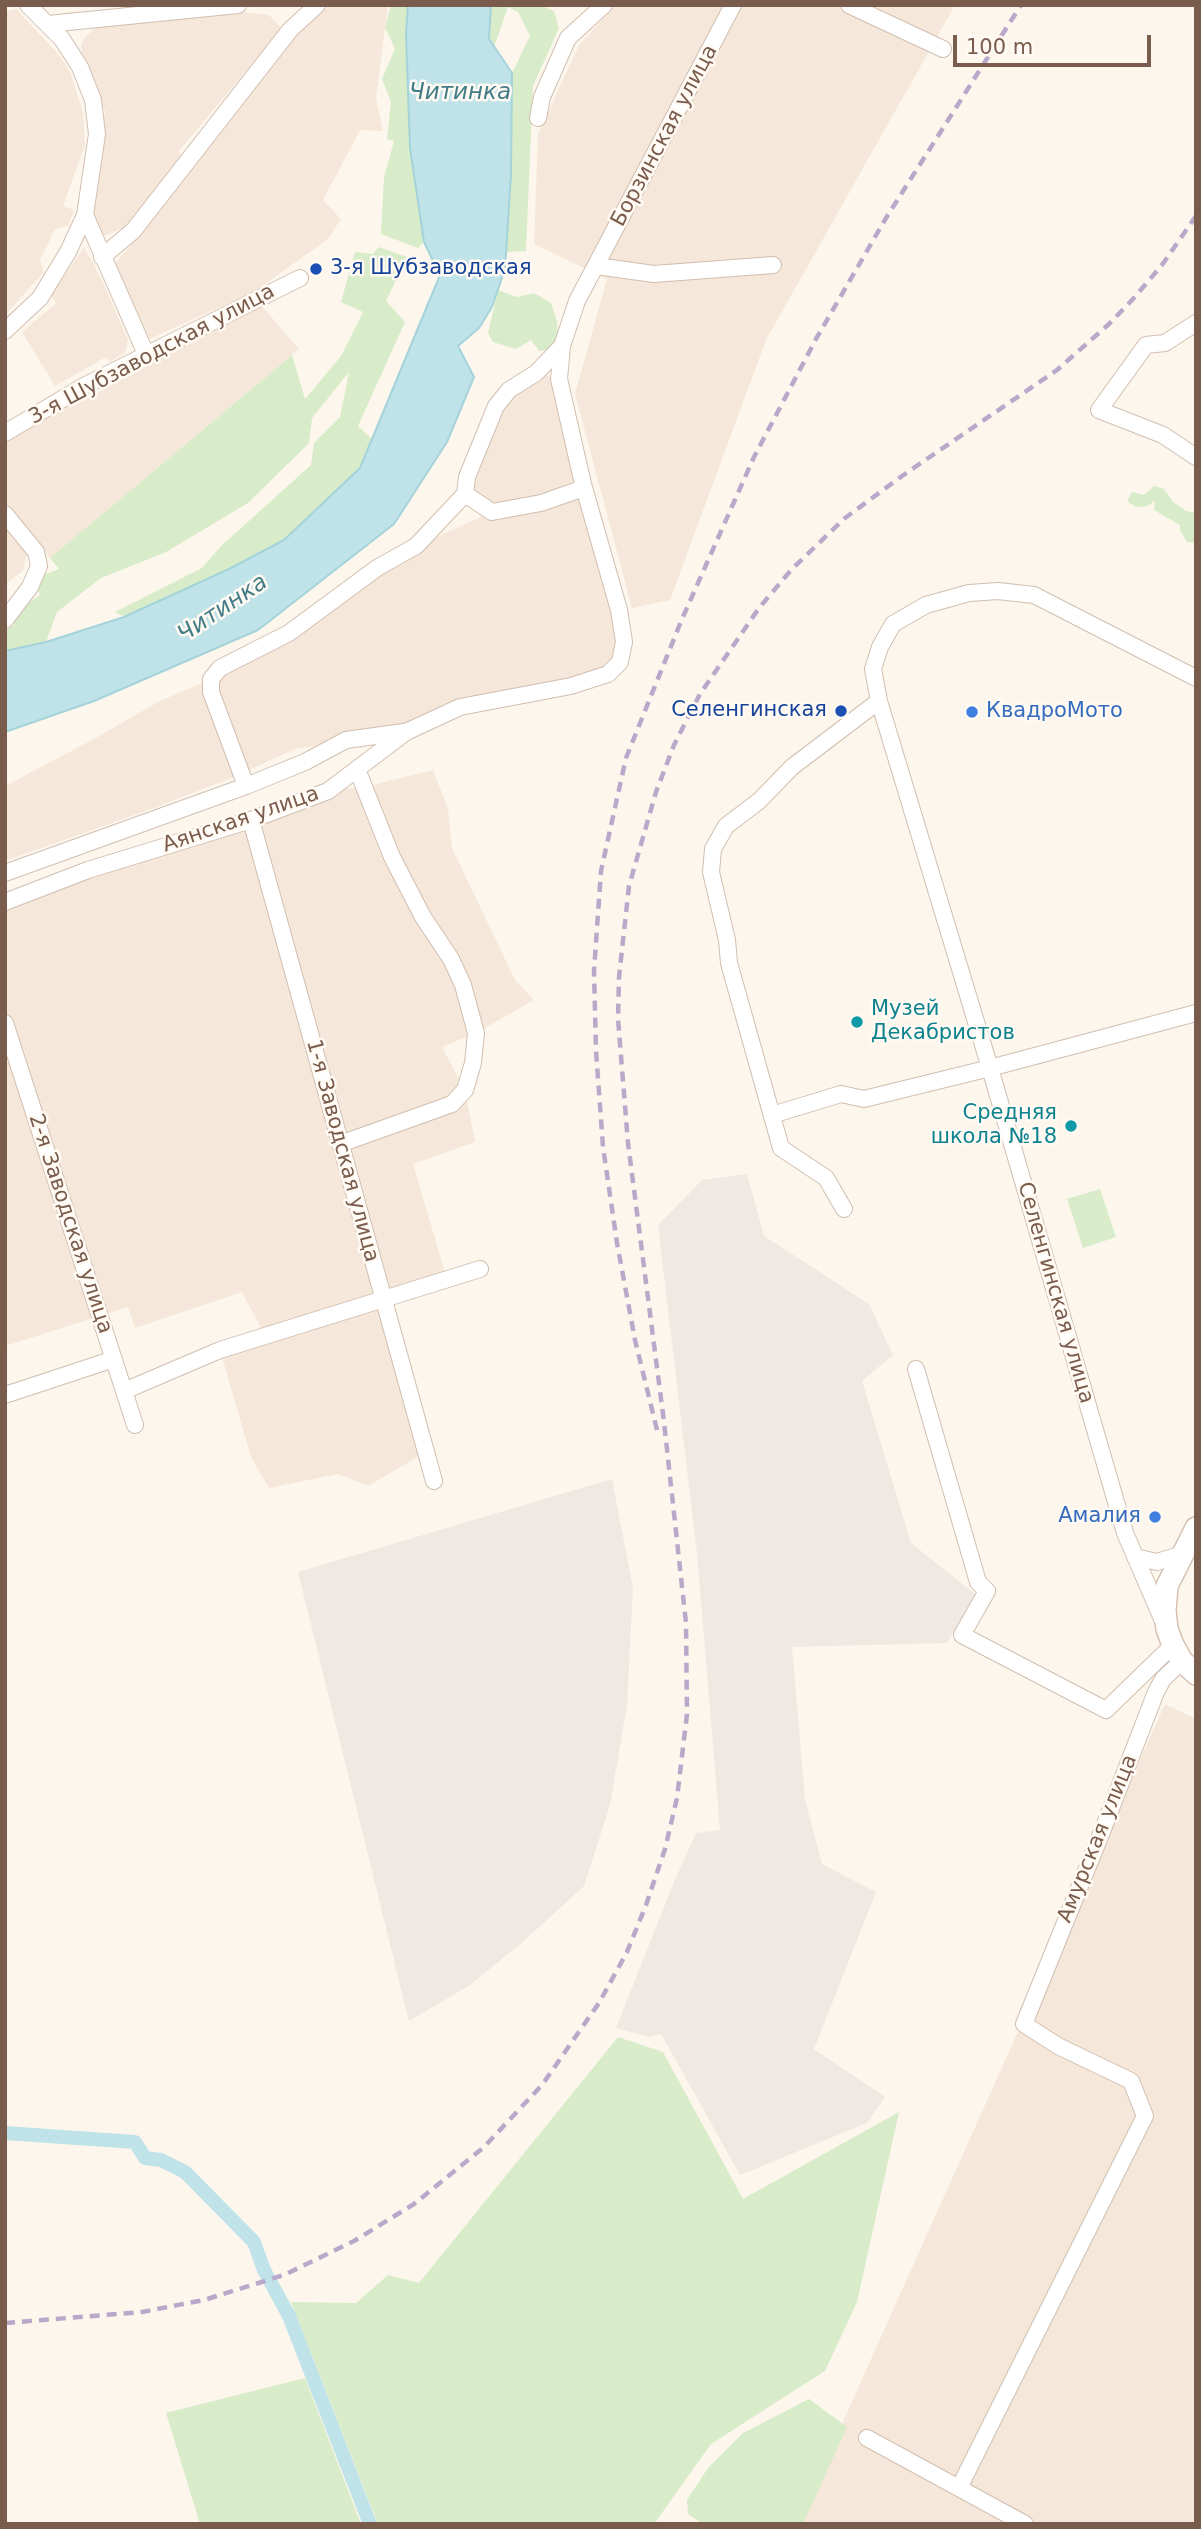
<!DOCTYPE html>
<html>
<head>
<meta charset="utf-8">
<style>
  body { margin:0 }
  #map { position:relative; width:1201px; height:2529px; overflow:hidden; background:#fdf6ec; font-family:"DejaVu Sans",sans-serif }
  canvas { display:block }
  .frame { position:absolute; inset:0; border:7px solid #7a5c4d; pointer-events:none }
  .scale { position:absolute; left:953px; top:35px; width:198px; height:32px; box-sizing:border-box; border:4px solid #7a5c4d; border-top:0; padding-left:9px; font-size:21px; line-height:24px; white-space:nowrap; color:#7a5c4d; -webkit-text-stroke:5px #fffaf3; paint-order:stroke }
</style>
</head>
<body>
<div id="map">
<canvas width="1201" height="2529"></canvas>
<div class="frame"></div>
<div class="scale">100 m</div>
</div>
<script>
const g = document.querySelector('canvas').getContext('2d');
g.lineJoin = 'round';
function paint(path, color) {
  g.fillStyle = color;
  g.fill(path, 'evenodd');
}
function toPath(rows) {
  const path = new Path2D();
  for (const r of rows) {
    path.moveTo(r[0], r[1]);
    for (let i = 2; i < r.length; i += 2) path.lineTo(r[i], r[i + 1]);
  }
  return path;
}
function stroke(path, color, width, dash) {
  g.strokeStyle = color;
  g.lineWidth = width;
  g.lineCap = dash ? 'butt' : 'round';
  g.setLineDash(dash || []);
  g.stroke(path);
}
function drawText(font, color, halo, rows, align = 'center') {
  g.font = font + ' "DejaVu Sans",sans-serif';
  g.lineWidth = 5;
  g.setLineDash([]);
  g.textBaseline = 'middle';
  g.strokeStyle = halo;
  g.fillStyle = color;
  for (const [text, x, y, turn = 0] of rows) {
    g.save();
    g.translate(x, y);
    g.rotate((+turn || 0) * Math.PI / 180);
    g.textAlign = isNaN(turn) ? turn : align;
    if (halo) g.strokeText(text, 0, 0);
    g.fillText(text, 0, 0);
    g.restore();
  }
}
paint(toPath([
  [327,5,388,5,376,98,383,131,360,130,323,200,341,219,328,239,257,290,150,339,139,335,112,267,137,238,285,47,313,16],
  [616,5,955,5,766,340,670,600,632,608,575,394,607,279,534,244,538,134,579,45],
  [16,9,59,55,70,72,83,112,85,145,63,206,74,210,68,226,55,229,40,260,44,272,7,313,5,310,5,12],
  [229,11,269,15,282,28,179,151,182,159,127,226,104,236,93,219,105,111,83,59,81,45,86,36,99,25],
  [84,247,102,280,128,340,125,353,109,362,106,357,55,386,22,332,56,303,51,295],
  [261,305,299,349,50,558,5,508,5,440,80,396,96,393],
  [536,373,559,379,624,642,608,674,460,707,406,732,295,749,234,777,154,808,5,861,5,786,94,739,158,702,211,679,416,546,492,512,465,494,496,406],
  [5,520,28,547,23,571,5,584],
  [433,770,448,809,452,848,515,980,534,1000,476,1033,442,1047,465,1090,475,1142,413,1164,447,1279,384,1299,426,1452,368,1486,338,1474,269,1488,251,1457,220,1350,265,1336,242,1292,135,1328,128,1307,5,1346,5,902,328,791,364,787],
  [1165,1704,1196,1719,1196,2524,797,2524]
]), '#f5e8da');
paint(toPath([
  [747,1174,764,1236,869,1304,893,1355,862,1381,911,1543,975,1594,947,1643,792,1647,805,1800,822,1864,876,1892,814,2049,885,2097,867,2123,740,2175,661,2034,650,2037,616,2028,674,1882,696,1833,720,1830,697,1554,658,1225,702,1180],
  [612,1479,633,1588,627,1704,610,1805,584,1886,524,1941,470,1985,409,2021,298,1572]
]), '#efe9e4');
paint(toPath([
  [391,5,408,5,406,34,410,148,424,242,418,248,381,234,384,177,394,141,387,139,391,102,382,79,395,49,385,27],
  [491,5,540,5,554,11,559,28,533,86,526,251,506,252,511,174,512,73,530,36,518,12,508,7,494,47,489,39],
  [379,247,407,257,386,301,405,322,358,426,373,440,360,468,284,540,229,569,124,617,115,612,202,568,221,546,311,465,314,443,340,417,349,372,312,418,309,443,248,503,166,552,101,578,57,612,46,642,5,651,5,631,14,625,15,611,40,595,33,579,59,569,50,558,292,355,305,399,341,356,363,312,341,302,355,252,373,254],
  [498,290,517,297,534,293,551,303,557,321,558,340,552,349,539,351,531,340,516,349,493,342,488,333],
  [1154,486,1164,489,1173,502,1186,511,1196,513,1196,543,1187,542,1180,530,1180,525,1154,510,1155,501,1147,506,1136,507,1127,501,1132,492,1144,495],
  [1100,1189,1116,1237,1083,1248,1067,1199],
  [618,2037,663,2052,743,2199,899,2112,857,2302,825,2371,711,2444,654,2524,378,2524,291,2302,356,2303,388,2275,419,2283],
  [305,2378,361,2524,200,2524,166,2413],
  [809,2399,847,2427,803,2524,703,2524,688,2514,687,2500,708,2468,743,2433]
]), '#d8ecc9');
const water = toPath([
  [408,5,491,5,489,39,512,73,511,174,505,269,492,307,479,328,458,346,474,377,447,442,394,524,258,630,94,701,5,732,5,651,46,642,124,617,229,569,284,540,360,468,440,275,424,242,410,148,406,34,408,5]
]);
paint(water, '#bfe3e8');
stroke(water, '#a5d3da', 2);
stroke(toPath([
  [5,2133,135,2142,145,2158,161,2160,185,2172,254,2242,264,2270,289,2316,370,2524]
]), '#bfe3e8', 14);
const minor = toPath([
  [849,5,943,49],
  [48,24,238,5],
  [538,118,542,97,568,38,604,5],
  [85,215,146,354],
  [102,257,133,231,290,30,317,5],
  [596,266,654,274,773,265],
  [1196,323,1165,343,1146,345,1099,410,1163,435,1196,457],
  [5,331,40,298,68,252,85,215,97,134,93,100,80,67,62,39,28,5],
  [5,433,84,386,300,278],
  [465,494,467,477,496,406,509,390,536,373,562,346],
  [5,514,36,552,39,566,30,587,5,620],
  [246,786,211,692,211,679,220,668,289,633,377,568,416,546,465,494,492,512,541,503,584,488],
  [251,820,434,1481],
  [5,873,246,786,305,762,346,740,404,732],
  [5,902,88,870,251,820,328,791,406,732,460,707,571,686,608,674,620,662,624,642,619,610,583,484,559,379,562,346,577,301,733,5],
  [5,1023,135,1425],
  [772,1115,841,1094,864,1099,990,1068,1196,1013],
  [340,1144,452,1104,465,1090,473,1063,476,1033,463,985,451,959,423,917,392,857,357,769],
  [844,1209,826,1178,781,1148,729,963,727,940,711,872,713,849,726,826,759,801,792,767,879,701],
  [916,1369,978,1582,987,1591,962,1635,1106,1710,1173,1645],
  [124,1391,220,1350,480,1269],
  [5,1395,114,1359],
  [1135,1557,1157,1562,1183,1554],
  [1163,1621,1125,1533,990,1068,879,701,873,669,880,647,893,624,926,605,969,593,998,591,1034,595,1196,678],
  [867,2438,1025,2524],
  [959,2488,1145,2116,1131,2081,1058,2046,1024,2024,1103,1829,1156,1692,1163,1679,1182,1661]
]);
const secondary = toPath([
  [1196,1528,1167,1586,1165,1611,1167,1629,1173,1645,1182,1661,1196,1674]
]);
stroke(minor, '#d1beb0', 18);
stroke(secondary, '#d6c0b0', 24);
stroke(minor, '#fff', 16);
stroke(secondary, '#fff', 21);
stroke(toPath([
  [657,1430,635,1340,617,1243,603,1147,596,1051,594,971,601,871,626,758,682,619,754,457,816,339,886,218,1021,5],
  [5,2323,142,2312,204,2300,284,2275,354,2241,414,2204,484,2147,542,2085,599,2003,627,1952,646,1905,665,1849,677,1798,687,1714,686,1623,664,1422,628,1143,618,1019,619,977,629,886,656,792,674,745,700,694,759,608,792,569,845,518,902,476,1057,370,1109,324,1133,299,1162,265,1196,216]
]), '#b9a8c9', 4.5, [10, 7]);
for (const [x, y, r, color] of [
  [316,269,7,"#1a4fb4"],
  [841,711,7,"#1a4fb4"],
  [972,712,7,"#3f7fe0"],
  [857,1022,7,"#0f9aa8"],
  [1071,1126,7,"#0f9aa8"],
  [1155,1517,7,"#3f7fe0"]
]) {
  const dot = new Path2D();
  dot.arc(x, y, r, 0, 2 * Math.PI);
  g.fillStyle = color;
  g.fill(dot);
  stroke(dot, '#fffaf3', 2.5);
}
drawText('21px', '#7a5c4d', '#fffaf3', [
  ["Борзинская улица",665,136,-62],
  ["3-я Шубзаводская улица",152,355,-28],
  ["Аянская улица",241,820,-19],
  ["1-я Заводская улица",342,1151,75],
  ["2-я Заводская улица",70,1224,72],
  ["Селенгинская улица",1055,1293,74],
  ["Амурская улица",1098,1839,-68]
]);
drawText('21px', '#164399', '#fffaf3', [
  ["3-я Шубзаводская",330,269],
  ["Селенгинская",827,711,"right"]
], 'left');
drawText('21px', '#366cbe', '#fffaf3', [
  ["КвадроМото",986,712],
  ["Амалия",1141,1517,"right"]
], 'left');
drawText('21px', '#0d838f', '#fffaf3', [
  ["Музей",871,1010],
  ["Декабристов",871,1034],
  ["Средняя",1057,1114,"right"],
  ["школа №18",1057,1138,"right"]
], 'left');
drawText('italic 23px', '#437c86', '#fffaf3', [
  ["Читинка",460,93],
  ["Читинка",223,609,-34]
]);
</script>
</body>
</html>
